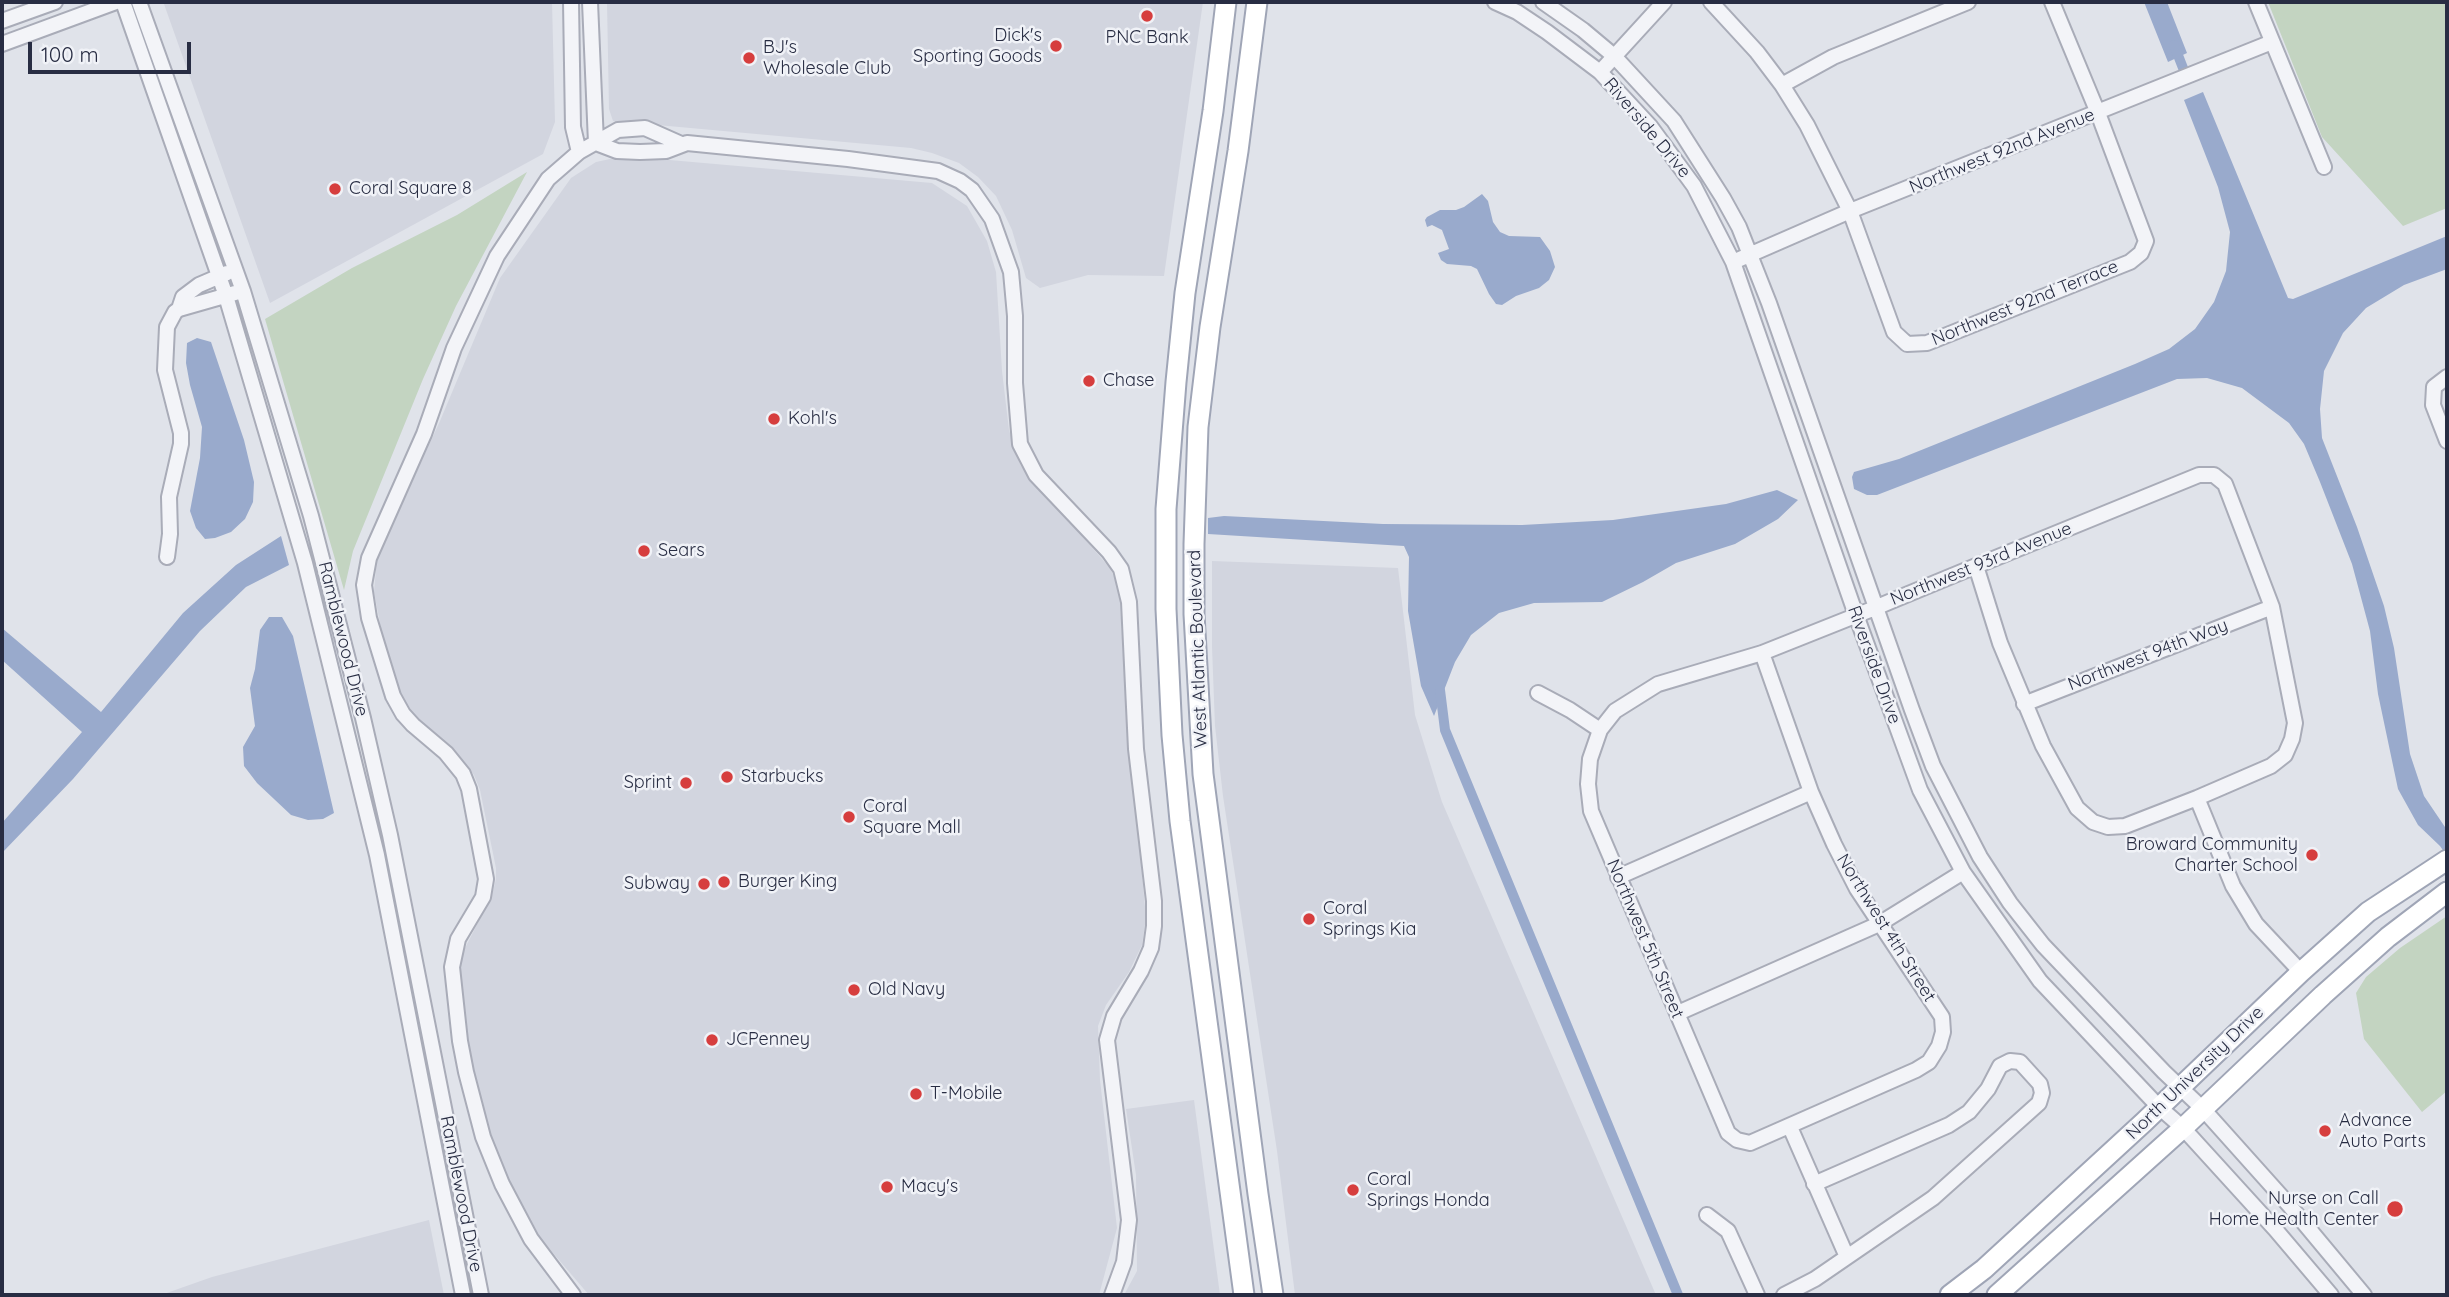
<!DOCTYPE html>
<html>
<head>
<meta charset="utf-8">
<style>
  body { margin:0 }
  #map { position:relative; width:2449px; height:1297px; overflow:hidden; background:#e0e3ea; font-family:Quicksand,sans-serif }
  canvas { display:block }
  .frame { position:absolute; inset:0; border:4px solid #282d43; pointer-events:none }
  .scale { position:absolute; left:28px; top:42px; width:163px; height:32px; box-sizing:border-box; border:4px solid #282d43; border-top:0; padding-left:9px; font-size:21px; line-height:24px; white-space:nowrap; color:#282d43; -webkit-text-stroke:5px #f0f2f7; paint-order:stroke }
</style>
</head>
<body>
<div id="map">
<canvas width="2449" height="1297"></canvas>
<div class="frame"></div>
<div class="scale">100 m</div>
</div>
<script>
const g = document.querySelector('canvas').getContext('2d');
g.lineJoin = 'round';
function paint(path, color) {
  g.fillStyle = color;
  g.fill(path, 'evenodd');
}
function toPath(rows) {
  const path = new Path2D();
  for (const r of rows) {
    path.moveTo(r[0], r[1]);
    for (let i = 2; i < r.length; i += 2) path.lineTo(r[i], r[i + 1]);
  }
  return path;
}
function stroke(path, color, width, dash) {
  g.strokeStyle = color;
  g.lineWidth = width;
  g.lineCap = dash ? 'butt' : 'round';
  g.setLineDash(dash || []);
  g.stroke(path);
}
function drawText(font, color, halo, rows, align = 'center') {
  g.font = font + ' Quicksand,sans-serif';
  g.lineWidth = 5;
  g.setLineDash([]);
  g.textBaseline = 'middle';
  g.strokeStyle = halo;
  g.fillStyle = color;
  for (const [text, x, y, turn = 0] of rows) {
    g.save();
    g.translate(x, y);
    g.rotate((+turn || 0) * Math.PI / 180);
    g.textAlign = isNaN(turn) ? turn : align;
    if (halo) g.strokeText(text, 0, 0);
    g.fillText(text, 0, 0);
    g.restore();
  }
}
paint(toPath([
  [171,2,552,2,555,122,543,154,270,303,164,4],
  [607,2,1203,2,1164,276,1088,275,1040,288,1026,278,1012,230,996,196,978,177,959,163,932,153,911,148,613,121,609,109],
  [624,156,932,183,967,206,987,241,996,272,1002,371,1009,430,1021,466,1109,567,1117,582,1120,600,1124,674,1146,918,1142,945,1129,972,1106,1005,1098,1026,1100,1080,1117,1228,1099,1295,589,1295,541,1239,496,1155,468,1053,457,984,463,952,492,895,496,879,496,868,480,790,474,775,463,761,404,705,384,644,374,592,377,558,440,421,500,278,571,178,596,162],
  [1212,561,1398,568,1415,715,1442,802,1656,1295,1295,1295,1277,1151,1223,796,1215,726,1212,647],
  [1194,1100,1220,1295,1124,1295,1137,1271,1136,1175,1126,1109],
  [429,1220,444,1295,161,1295,212,1277]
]), '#d2d5df');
paint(toPath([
  [2268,2,2447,2,2447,208,2403,226,2322,137],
  [527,172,456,306,423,379,353,551,344,590,265,319,352,268,457,215],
  [2447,916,2447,1091,2422,1112,2364,1039,2356,993,2366,977,2400,948]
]), '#c3d4c1');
paint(toPath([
  [2144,2,2167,2,2187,53,2168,62],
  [2203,92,2288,298,2293,299,2447,236,2447,269,2404,285,2366,308,2343,333,2324,371,2320,409,2322,438,2357,527,2384,606,2394,648,2410,754,2424,796,2447,830,2447,856,2440,846,2418,825,2398,789,2378,694,2370,631,2352,564,2320,482,2304,444,2289,423,2242,388,2207,378,2177,379,1877,495,1867,495,1854,489,1852,477,1854,472,1899,459,2135,364,2169,349,2195,329,2214,302,2226,271,2230,232,2218,187,2184,100],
  [1482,194,1488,201,1493,222,1500,232,1509,236,1540,237,1550,251,1555,267,1549,280,1539,288,1516,296,1502,305,1496,304,1489,294,1477,269,1471,266,1447,264,1441,260,1438,253,1449,249,1442,230,1432,225,1427,227,1425,220,1427,217,1440,210,1456,210,1464,207],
  [197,338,211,342,244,440,254,482,253,502,245,519,231,532,215,538,205,539,196,528,190,511,200,458,202,427,190,385,186,363,187,343],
  [1777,490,1798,500,1778,519,1735,544,1676,563,1643,582,1602,602,1534,603,1499,613,1471,635,1455,662,1434,716,1421,686,1408,611,1409,557,1404,546,1208,534,1208,518,1224,516,1383,524,1522,525,1613,520,1726,504],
  [281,536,289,565,246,587,200,631,73,779,2,853,2,823,82,732,2,660,2,628,101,712,183,613,236,565],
  [269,617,282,617,293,636,334,813,323,819,308,820,291,815,257,783,244,766,243,747,255,726,250,688,255,669,260,630]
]), '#9ac');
stroke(toPath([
  [2174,45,2183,68],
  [1440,690,1445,730,1678,1295]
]), '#9ac', 10);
const minor = toPath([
  [123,2,226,296,305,563,377,855,463,1295],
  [139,2,243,291,311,516,363,718,390,835,481,1295],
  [571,2,573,127,579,152],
  [590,2,596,143],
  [1495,2,1517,12,1547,32,1600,72,1650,126,1694,186,1733,262,1856,615,1920,790,1963,872,2040,981,2158,1106,2183,1128,2275,1229,2331,1295],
  [1543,2,1583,30,1614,56,1674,121,1723,198,1739,227,1769,303,1912,710,1933,766,1980,857,2010,903,2043,945,2164,1072,2203,1109,2289,1205,2364,1295],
  [1711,2,1757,52,1782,85,1807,125,1850,211,1894,332,1907,344,1927,343,2130,262,2141,253,2146,241,2098,113,2052,2],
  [2256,2,2324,167],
  [2,21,55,2],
  [2,44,116,2],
  [1600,72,1664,2],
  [1782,85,1833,57,1968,2],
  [596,143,617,151,640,152,666,151,687,143,848,159,938,171,960,181,972,190,992,219,1011,272,1015,316,1015,383,1020,444,1036,475,1109,552,1121,569,1129,602,1136,749,1154,901,1154,926,1151,948,1141,971,1114,1016,1107,1040,1129,1220,1124,1262,1112,1295],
  [1733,262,1850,211,2272,42],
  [179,309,235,293],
  [2447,377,2434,387,2433,405,2447,441],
  [167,557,170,534,169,497,181,444,181,433,165,370,167,327,175,312,179,309,183,297,199,285,227,273],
  [1762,653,1811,792,1834,844,1857,889,1942,1017,1943,1032,1939,1046,1929,1062,1916,1070,1750,1143,1737,1140,1728,1133,1591,811,1588,784,1590,759,1600,730,1615,711,1658,684,1762,653,1875,608,1889,602,1976,566,2199,475,2214,475,2225,484,2272,607,2295,723,2292,739,2285,755,2271,766,2197,798,2125,826,2108,827,2093,822,2077,808,2043,746,2000,643,1976,566],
  [1538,693,1570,710,1600,730],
  [2024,704,2272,607],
  [2197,798,2233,886,2256,924,2301,972],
  [1618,877,1811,792],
  [1678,1013,1879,924,1963,872],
  [1790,1127,1847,1257],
  [1707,1215,1728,1231,1757,1295],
  [573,1295,531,1239,502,1184,483,1137,466,1072,460,1041,452,967,458,939,483,897,486,879,469,789,463,774,446,753,413,725,403,714,393,696,369,618,364,585,369,558,424,434,454,348,497,256,548,179,579,152,618,130,645,128,681,144],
  [1784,1295,1815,1279,1933,1198,2039,1103,2042,1093,2040,1084,2020,1062,2010,1061,2000,1066,1988,1089,1969,1112,1949,1125,1814,1184]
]);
const major = toPath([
  [1226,2,1213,111,1185,293,1176,382,1166,509,1166,609,1172,735,1180,821,1244,1295],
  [1257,2,1238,151,1210,327,1198,427,1194,544,1194,614,1203,774,1258,1194,1273,1295],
  [1950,1295,1984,1269,2144,1122,2301,972,2368,912,2447,860],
  [1997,1295,2183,1128,2323,995,2388,937,2447,892]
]);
stroke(minor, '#a9acb8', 18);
stroke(major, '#9fa5b6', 23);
stroke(minor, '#f3f4f8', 14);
stroke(major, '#fff', 19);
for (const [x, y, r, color] of [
  [1147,16,7,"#d63e3e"],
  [1056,46,7,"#d63e3e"],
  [749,58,7,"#d63e3e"],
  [335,189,7,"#d63e3e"],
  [1089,381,7,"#d63e3e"],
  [774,419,7,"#d63e3e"],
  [644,551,7,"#d63e3e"],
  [727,777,7,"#d63e3e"],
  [686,783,7,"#d63e3e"],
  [849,817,7,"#d63e3e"],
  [2312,855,7,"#d63e3e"],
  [724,882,7,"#d63e3e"],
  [704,884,7,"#d63e3e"],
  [1309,919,7,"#d63e3e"],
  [854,990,7,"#d63e3e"],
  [712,1040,7,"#d63e3e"],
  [916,1094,7,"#d63e3e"],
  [2325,1131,7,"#d63e3e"],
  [887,1187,7,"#d63e3e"],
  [1353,1190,7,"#d63e3e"],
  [2395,1209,9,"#d63e3e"]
]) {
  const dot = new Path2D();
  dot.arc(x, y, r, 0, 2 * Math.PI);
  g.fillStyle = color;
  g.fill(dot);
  stroke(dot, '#f0f2f7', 2.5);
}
drawText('18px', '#282d43', '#f0f2f7', [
  ["Dick's",1042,36,"right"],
  ["Sporting Goods",1042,57,"right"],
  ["PNC Bank",1147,38,"center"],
  ["BJ's",763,48],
  ["Wholesale Club",763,69],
  ["Coral Square 8",349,189],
  ["Chase",1103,381],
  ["Kohl's",788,419],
  ["Sears",658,551],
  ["Starbucks",741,777],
  ["Sprint",672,783,"right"],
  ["Coral",863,807],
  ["Square Mall",863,828],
  ["Broward Community",2298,845,"right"],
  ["Charter School",2298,866,"right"],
  ["Burger King",738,882],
  ["Subway",690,884,"right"],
  ["Coral",1323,909],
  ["Springs Kia",1323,930],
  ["Old Navy",868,990],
  ["JCPenney",726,1040],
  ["T-Mobile",930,1094],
  ["Advance",2339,1121],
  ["Auto Parts",2339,1142],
  ["Coral",1367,1180],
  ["Springs Honda",1367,1201],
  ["Macy's",901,1187],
  ["Nurse on Call",2379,1199,"right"],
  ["Home Health Center",2379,1220,"right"]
], 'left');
drawText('18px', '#282d43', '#f0f2f7', [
  ["Riverside Drive",1647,128,50],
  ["Northwest 92nd Avenue",2002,151,-22],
  ["Northwest 92nd Terrace",2025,303,-22],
  ["Northwest 93rd Avenue",1981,564,-22],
  ["Ramblewood Drive",343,639,76],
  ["West Atlantic Boulevard",1198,649,-92],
  ["Northwest 94th Way",2148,655,-21],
  ["Riverside Drive",1874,665,70],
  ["Northwest 4th Street",1886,928,58],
  ["Northwest 5th Street",1645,939,67],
  ["North University Drive",2195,1073,-44],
  ["Ramblewood Drive",461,1194,79]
]);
</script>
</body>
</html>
